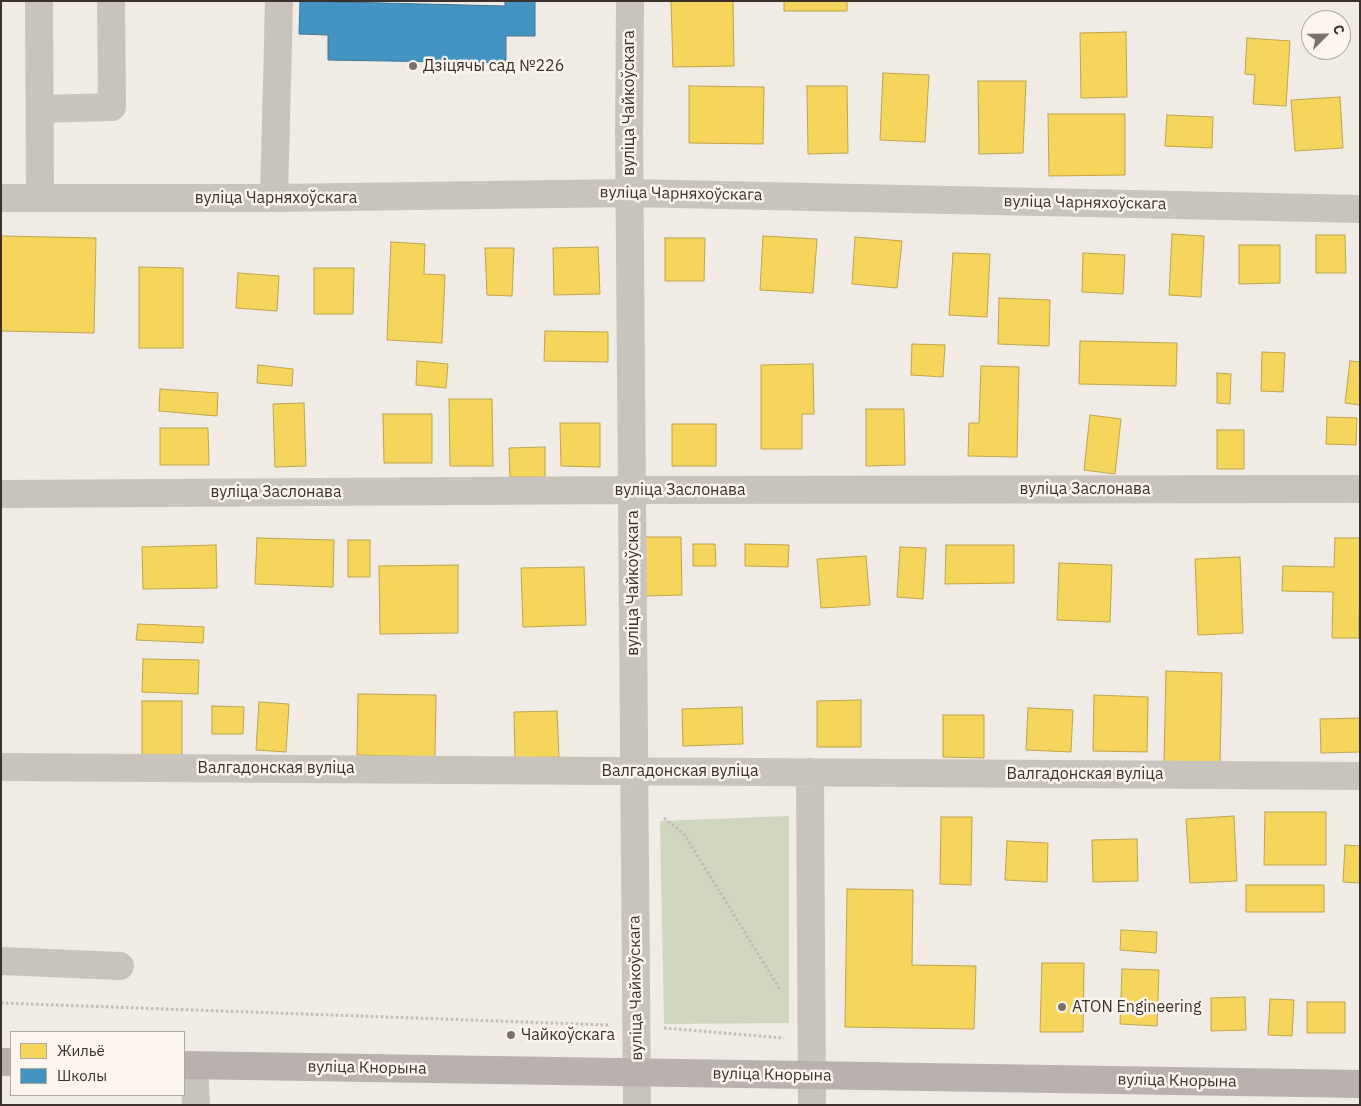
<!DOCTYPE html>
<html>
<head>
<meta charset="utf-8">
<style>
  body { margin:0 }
  #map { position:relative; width:1361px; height:1106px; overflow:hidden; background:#f0ebe5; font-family:"IBM Plex Sans",sans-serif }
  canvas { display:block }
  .frame { position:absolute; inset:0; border:2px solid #3b302b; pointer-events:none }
  .legend { position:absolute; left:10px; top:1031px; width:175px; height:65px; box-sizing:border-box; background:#fbf5ee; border:1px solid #aea6a0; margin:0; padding:6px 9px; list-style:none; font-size:15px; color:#3b302b }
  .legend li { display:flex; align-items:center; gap:10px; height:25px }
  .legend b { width:25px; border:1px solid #aea6a0 }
  .north { position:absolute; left:1301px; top:10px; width:50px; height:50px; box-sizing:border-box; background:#fbf5ee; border:1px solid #aea6a0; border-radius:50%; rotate:67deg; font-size:14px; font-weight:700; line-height:20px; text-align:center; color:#3b302b }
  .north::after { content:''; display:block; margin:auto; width:18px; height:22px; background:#7a716c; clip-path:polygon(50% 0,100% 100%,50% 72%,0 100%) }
</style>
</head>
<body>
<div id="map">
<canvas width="1361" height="1106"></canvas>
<div class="frame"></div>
<ul class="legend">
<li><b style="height:14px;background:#f6d55c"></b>Жильё</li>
<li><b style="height:14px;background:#4393c3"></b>Школы</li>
</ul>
<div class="north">С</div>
</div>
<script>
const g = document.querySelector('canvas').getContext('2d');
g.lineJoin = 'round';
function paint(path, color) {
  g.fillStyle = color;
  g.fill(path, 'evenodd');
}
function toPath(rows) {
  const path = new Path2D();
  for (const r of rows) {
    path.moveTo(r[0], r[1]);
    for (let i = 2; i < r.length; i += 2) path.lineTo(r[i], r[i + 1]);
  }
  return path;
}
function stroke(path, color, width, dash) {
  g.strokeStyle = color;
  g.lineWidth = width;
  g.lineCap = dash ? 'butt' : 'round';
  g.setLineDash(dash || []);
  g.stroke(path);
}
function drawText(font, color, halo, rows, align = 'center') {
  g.font = font + ' "IBM Plex Sans",sans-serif';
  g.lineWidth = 5;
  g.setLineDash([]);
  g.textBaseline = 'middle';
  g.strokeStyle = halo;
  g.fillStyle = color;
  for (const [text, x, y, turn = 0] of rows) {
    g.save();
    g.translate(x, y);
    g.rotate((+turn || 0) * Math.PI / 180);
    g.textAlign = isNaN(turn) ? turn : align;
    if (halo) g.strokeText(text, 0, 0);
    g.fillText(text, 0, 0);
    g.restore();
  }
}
paint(toPath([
  [789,816,789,1023,664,1024,660,821]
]), '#d1d6bf');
const homes = toPath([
  [671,1,733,1,734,66,673,67,671,1],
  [784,1,847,1,847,11,784,11,784,1],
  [1126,32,1127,97,1081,98,1080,33,1126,32],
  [1247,38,1290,41,1286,106,1253,104,1255,75,1245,74,1247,38],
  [883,73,929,75,925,142,880,140,883,73],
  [978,81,1026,81,1023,153,979,154,978,81],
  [689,86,764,87,763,144,689,143,689,86],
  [807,86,847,86,848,153,808,154,807,86],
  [1340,97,1343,148,1295,151,1291,100,1340,97],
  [1048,114,1125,114,1125,175,1049,176,1048,114],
  [1167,115,1213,117,1212,148,1165,146,1167,115],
  [1172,234,1204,236,1201,297,1169,295,1172,234],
  [1316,235,1345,235,1346,273,1316,273,1316,235],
  [1,236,96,238,94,333,1,331,1,236],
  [763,236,817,239,813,293,760,290,763,236],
  [855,237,902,241,897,288,852,284,855,237],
  [665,238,705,238,704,281,665,281,665,238],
  [391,242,425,244,424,274,445,275,442,343,387,340,391,242],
  [1239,245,1280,245,1280,283,1239,284,1239,245],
  [598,247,600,294,554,295,553,248,598,247],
  [485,248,514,248,512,296,487,295,485,248],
  [953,253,990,254,987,317,949,315,953,253],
  [1083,253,1125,255,1123,294,1082,292,1083,253],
  [139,267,183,268,183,348,139,348,139,267],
  [314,268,354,268,353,314,314,314,314,268],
  [238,273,279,276,277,311,236,308,238,273],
  [999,298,1050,300,1049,346,998,344,999,298],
  [545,331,608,332,608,362,544,361,545,331],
  [1080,341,1177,343,1176,386,1079,384,1080,341],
  [912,344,945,345,943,377,911,375,912,344],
  [1262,352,1285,353,1283,392,1261,391,1262,352],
  [417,361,448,364,446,388,416,385,417,361],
  [1350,361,1360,362,1360,405,1345,403,1350,361],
  [813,364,814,414,802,414,802,449,761,449,761,365,813,364],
  [258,365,293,369,292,386,257,383,258,365],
  [981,366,1019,367,1017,457,968,456,969,423,979,423,981,366],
  [1217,373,1231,374,1230,404,1217,403,1217,373],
  [160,389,218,393,217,416,159,411,160,389],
  [449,399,492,399,493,466,450,466,449,399],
  [304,403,306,466,275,467,273,404,304,403],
  [866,409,904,409,905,465,866,466,866,409],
  [383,414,432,414,432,463,384,463,383,414],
  [1090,415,1121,419,1115,474,1084,470,1090,415],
  [1327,417,1357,418,1356,445,1326,444,1327,417],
  [560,423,600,423,600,467,561,466,560,423],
  [672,424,716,424,716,466,672,466,672,424],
  [160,428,208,428,209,465,160,465,160,428],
  [1217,430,1244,430,1244,469,1217,469,1217,430],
  [545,447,545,477,510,477,509,448,545,447],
  [643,537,681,537,682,595,644,596,643,537],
  [257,538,334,540,333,587,255,584,257,538],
  [1335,538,1360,538,1359,638,1332,638,1333,592,1282,591,1283,566,1334,567,1335,538],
  [348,540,370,540,370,577,348,577,348,540],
  [693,544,715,544,716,566,693,566,693,544],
  [745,544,789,545,788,567,745,566,745,544],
  [216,545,217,588,143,589,142,547,216,545],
  [946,545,1014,545,1014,583,945,584,946,545],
  [900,547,926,548,923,599,897,597,900,547],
  [866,556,870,605,821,608,817,559,866,556],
  [1240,557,1243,633,1198,635,1195,559,1240,557],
  [1059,563,1112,565,1110,622,1057,620,1059,563],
  [458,565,458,633,380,634,379,566,458,565],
  [584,567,586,625,523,627,521,568,584,567],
  [138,624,204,627,203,643,136,640,138,624],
  [143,659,199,660,198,694,142,692,143,659],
  [1166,671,1222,673,1220,763,1164,762,1166,671],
  [358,694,436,695,435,757,357,755,358,694],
  [1094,695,1148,697,1147,752,1093,751,1094,695],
  [861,700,861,747,817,747,817,701,861,700],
  [142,701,182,701,182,756,142,756,142,701],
  [259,702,289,704,286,752,256,750,259,702],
  [212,706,244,707,243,734,212,734,212,706],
  [742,707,743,744,683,746,682,709,742,707],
  [1028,708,1073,710,1071,752,1026,750,1028,708],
  [557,711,559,757,515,758,514,712,557,711],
  [943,715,984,715,984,758,943,757,943,715],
  [1360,718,1360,752,1321,753,1320,719,1360,718],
  [1265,812,1326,812,1326,865,1264,865,1265,812],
  [1234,816,1237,881,1190,883,1186,819,1234,816],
  [941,817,972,817,971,885,940,884,941,817],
  [1137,839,1138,881,1093,882,1092,840,1137,839],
  [1007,841,1048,843,1047,882,1005,880,1007,841],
  [1345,845,1360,846,1360,883,1343,882,1345,845],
  [1246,885,1324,885,1324,912,1246,912,1246,885],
  [847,889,913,890,912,965,976,966,974,1029,845,1027,847,889],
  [1121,930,1157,932,1156,953,1120,950,1121,930],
  [1042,963,1084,963,1083,1032,1040,1032,1042,963],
  [1122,969,1159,970,1157,1026,1120,1024,1122,969],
  [1245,997,1246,1030,1211,1031,1211,998,1245,997],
  [1270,999,1294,1000,1292,1036,1268,1035,1270,999],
  [1307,1002,1345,1002,1345,1033,1307,1033,1307,1002]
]);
paint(homes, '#f6d55c');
stroke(homes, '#bea44d', 1);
const schools = toPath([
  [300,1,505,6,505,1,535,1,535,36,506,36,506,63,328,60,328,35,299,34,300,1]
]);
paint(schools, '#4393c3');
stroke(schools, '#417595', 1);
stroke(toPath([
  [664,818,684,834,781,991],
  [1,1003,608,1025],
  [664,1028,784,1038]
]), '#c2bbb6', 3, [2.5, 2.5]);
stroke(toPath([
  [39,1,40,198],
  [630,1,629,133,637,1105],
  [40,109,112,107,111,1],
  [1,198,274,198,629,193,1360,209],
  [274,198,279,1],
  [1,494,632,490,1360,489],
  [1,767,1360,776],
  [810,772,812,1105],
  [1,961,120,966],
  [194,1065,196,1105]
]), '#c9c3be', 28);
stroke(toPath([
  [1,1062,11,1062],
  [184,1065,1360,1084]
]), '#b8b1ad', 28);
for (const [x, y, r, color] of [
  [413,66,5,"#7a716c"],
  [1062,1007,5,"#7a716c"],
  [511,1035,5,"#7a716c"]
]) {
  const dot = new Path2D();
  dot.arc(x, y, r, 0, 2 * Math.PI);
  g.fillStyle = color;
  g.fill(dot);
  stroke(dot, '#fbf5ee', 2);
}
drawText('16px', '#3b302b', '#fbf5ee', [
  ["Дзіцячы сад №226",423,66],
  ["ATON Engineering",1072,1007],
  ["Чайкоўскага",521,1035]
], 'left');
drawText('16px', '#3b302b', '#fbf5ee', [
  ["вуліца Чайкоўскага",629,103,-90],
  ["вуліца Чарняхоўскага",681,194,1],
  ["вуліца Чарняхоўскага",276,198],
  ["вуліца Чарняхоўскага",1085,203,1],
  ["вуліца Заслонава",1085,489],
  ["вуліца Заслонава",680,490],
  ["вуліца Заслонава",276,492],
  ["вуліца Чайкоўскага",633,583,-90],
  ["Валгадонская вуліца",276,768],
  ["Валгадонская вуліца",680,771],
  ["Валгадонская вуліца",1085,774],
  ["вуліца Чайкоўскага",636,988,-91],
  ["вуліца Кнорына",367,1068,1],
  ["вуліца Кнорына",772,1075,1],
  ["вуліца Кнорына",1177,1081,1]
]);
</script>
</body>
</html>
